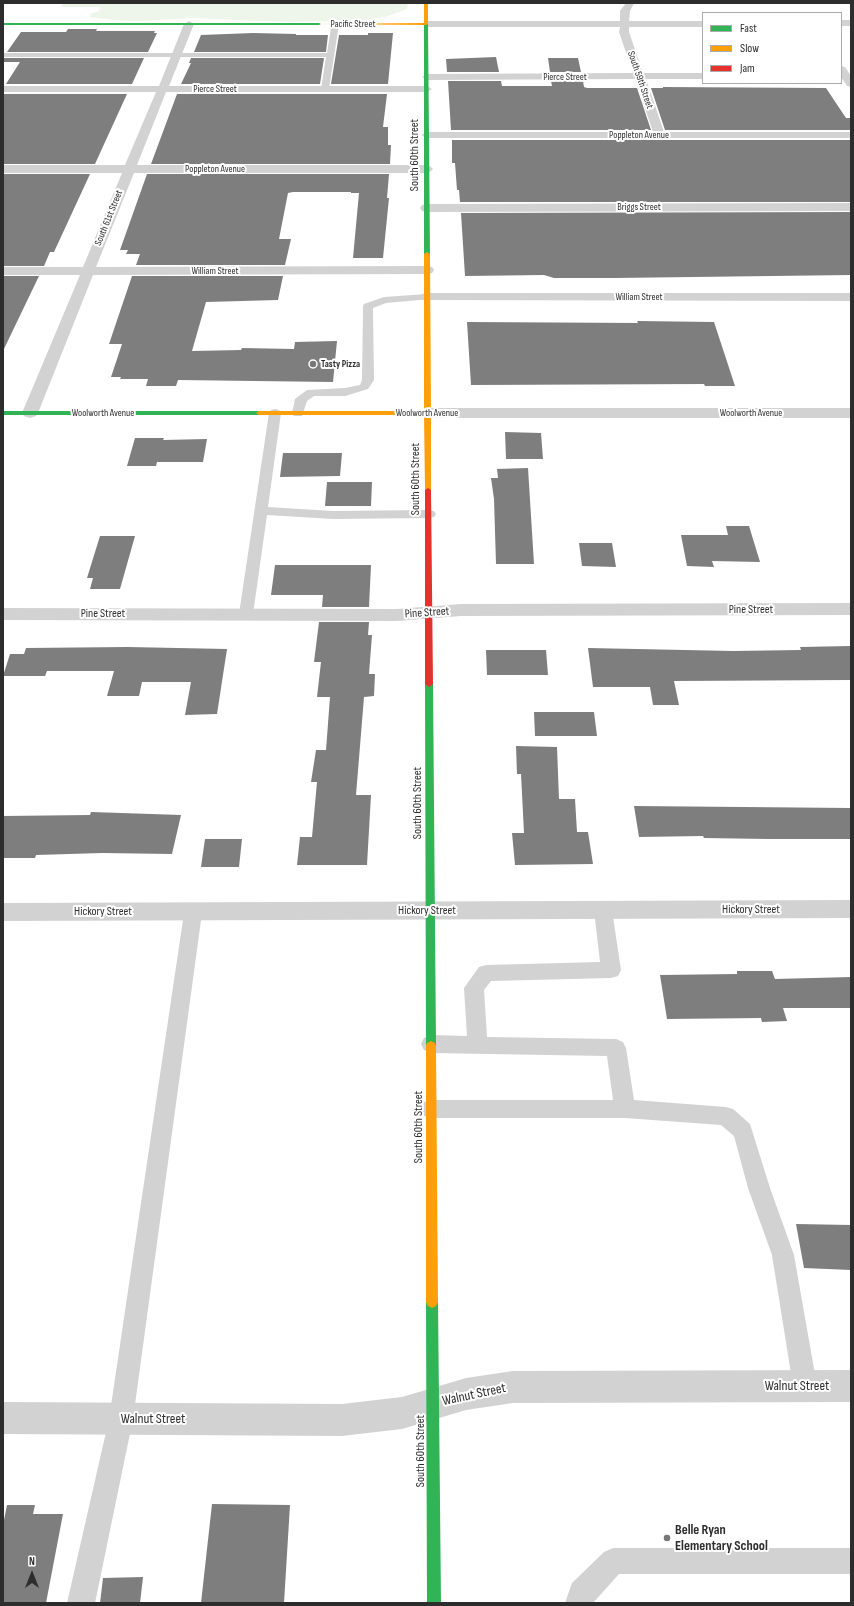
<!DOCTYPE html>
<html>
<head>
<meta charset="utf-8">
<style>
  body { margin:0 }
  #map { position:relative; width:854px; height:1606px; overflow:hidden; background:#fff; font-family:"Sofia Sans Condensed",sans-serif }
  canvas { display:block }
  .frame { position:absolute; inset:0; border:4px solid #2d2d2d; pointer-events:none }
  .legend { position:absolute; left:702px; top:12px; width:140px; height:72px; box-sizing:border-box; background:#fff; border:1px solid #ababab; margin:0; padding:5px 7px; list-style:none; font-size:12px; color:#2d2d2d }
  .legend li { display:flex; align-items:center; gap:8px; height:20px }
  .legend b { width:20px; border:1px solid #ababab }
  .north { position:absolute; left:12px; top:1554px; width:40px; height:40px; -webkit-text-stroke:3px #fff; paint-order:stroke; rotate:0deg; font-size:11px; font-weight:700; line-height:16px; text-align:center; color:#2d2d2d }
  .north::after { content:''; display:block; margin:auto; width:14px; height:18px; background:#2d2d2d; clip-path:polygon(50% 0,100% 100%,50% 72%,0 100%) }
</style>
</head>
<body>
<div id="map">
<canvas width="854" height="1606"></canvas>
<div class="frame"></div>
<ul class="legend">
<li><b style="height:5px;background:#30b455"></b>Fast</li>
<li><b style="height:5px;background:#ff9f0a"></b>Slow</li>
<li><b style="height:5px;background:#e5322d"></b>Jam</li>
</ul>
<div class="north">N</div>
</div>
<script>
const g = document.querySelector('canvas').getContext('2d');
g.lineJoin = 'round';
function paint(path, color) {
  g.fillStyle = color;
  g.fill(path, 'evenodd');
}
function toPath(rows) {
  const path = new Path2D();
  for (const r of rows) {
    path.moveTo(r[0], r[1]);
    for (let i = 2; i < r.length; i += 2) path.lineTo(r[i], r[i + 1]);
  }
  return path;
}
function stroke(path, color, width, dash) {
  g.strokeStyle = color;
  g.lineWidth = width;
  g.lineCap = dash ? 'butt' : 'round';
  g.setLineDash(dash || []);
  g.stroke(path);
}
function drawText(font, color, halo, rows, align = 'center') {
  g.font = font + ' "Sofia Sans Condensed",sans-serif';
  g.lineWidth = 4;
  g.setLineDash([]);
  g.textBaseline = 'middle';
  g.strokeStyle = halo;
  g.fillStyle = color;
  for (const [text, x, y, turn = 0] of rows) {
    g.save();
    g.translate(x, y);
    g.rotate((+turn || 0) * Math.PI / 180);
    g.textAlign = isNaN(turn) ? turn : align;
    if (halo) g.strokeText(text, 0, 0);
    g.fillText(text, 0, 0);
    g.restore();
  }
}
paint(toPath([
  [64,3,408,3,407,9,385,17,357,21,286,22,192,18,137,21,113,20,90,17,92,13,98,12,100,7,61,7]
]), '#eef5ea');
paint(toPath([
  [68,29,97,29,96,31,155,31,154,33,157,33,148,52,7,52,21,32,66,32],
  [253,33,296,34,296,35,328,35,326,52,194,52,201,35],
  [368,33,393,33,388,84,331,84,339,35,368,35],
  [496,57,499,72,447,72,446,59],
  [3,58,144,58,132,84,6,84,20,62,3,62],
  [191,58,324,58,320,84,181,84,191,63,189,63],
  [548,58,578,58,581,72,550,72],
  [448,81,501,81,502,86,552,86,551,81,583,81,584,87,587,88,637,88,651,130,451,130],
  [663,87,826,88,846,118,851,118,851,130,665,130,651,88,663,88],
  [3,94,127,94,95,164,3,164],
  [177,94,387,94,383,127,388,127,388,145,391,145,390,164,151,164],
  [452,140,851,140,851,202,460,202,459,190,457,190,455,163,452,163],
  [3,174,90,174,54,252,50,252,44,266,3,266],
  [147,174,389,174,387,198,389,198,383,258,353,258,359,193,351,193,351,192,293,192,288,193,279,239,291,239,285,265,136,265,140,254,126,254,128,250,120,250],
  [851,212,851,275,614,278,554,278,544,275,465,276,461,213],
  [3,276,39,276,3,351],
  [132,276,283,276,278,300,206,302,192,351,241,350,242,348,294,349,295,342,337,341,333,382,178,380,176,386,146,386,148,379,120,379,121,377,111,377,122,344,109,344],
  [637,321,714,322,735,386,705,386,704,384,471,385,467,322,638,323],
  [505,432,541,433,543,459,506,459],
  [135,438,164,438,163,440,207,439,203,462,157,462,156,466,127,466],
  [283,453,342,453,340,476,280,477],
  [528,468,534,564,496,564,494,499,491,478,498,478,497,469],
  [327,482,372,482,371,506,325,506],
  [726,526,749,526,760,562,712,561,714,567,687,566,681,535,728,535],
  [100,536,135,536,120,589,90,589,93,578,87,578],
  [579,543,612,543,616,567,582,566],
  [275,565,371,565,369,607,322,607,323,595,271,595],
  [319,622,369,622,368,635,372,635,369,674,375,674,374,696,364,697,356,795,371,795,367,865,297,865,300,837,312,837,317,782,311,782,316,750,326,750,330,697,317,697,321,662,314,662],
  [851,646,851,680,674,681,679,705,653,705,650,687,593,687,588,648,733,651,801,650,800,647],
  [128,647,227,649,217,714,185,715,191,682,142,682,139,696,107,696,114,671,47,671,45,676,3,676,10,654,24,654,26,648],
  [486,650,546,650,548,675,487,675],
  [534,712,594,712,597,736,535,736],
  [516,746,557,747,559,799,575,799,577,832,588,832,593,864,515,865,512,833,524,833,521,774,517,774],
  [634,806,851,808,851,839,769,839,704,838,703,836,639,837],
  [91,812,181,815,172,854,102,853,36,855,35,858,3,858,3,816,90,815],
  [205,839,242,839,239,867,201,867],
  [737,971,772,971,775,979,851,977,851,1008,783,1008,787,1021,762,1022,761,1018,667,1019,660,975,737,974],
  [796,1224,851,1225,851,1270,804,1268],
  [212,1504,290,1505,284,1603,201,1603],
  [7,1505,35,1505,33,1514,63,1514,46,1603,3,1603,3,1525],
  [143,1577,140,1603,100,1603,103,1578]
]), '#7e7e7e');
paint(toPath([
  [332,22,335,22,339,24,329,89,325,91,321,89,326,57,3,57,3,53,327,53,332,22],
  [427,294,431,295,432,297,431,299,386,303,373,308,374,380,368,389,345,396,314,396,307,401,302,416,294,416,292,413,295,399,307,390,345,388,360,385,362,380,363,306,364,304,384,297,427,294],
  [275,409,279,410,281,413,268,507,333,511,429,510,434,511,436,514,434,517,429,518,333,519,267,515,253,614,251,617,246,619,241,617,239,614,269,413,271,410,275,409],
  [603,903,609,905,612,910,621,970,618,976,611,978,491,981,484,990,487,1037,616,1039,623,1042,626,1048,634,1100,726,1107,733,1109,750,1124,770,1188,794,1255,817,1386,814,1395,805,1398,796,1395,793,1386,772,1255,748,1188,734,1136,721,1125,625,1118,431,1118,424,1116,421,1109,424,1102,431,1100,613,1100,607,1056,431,1053,424,1050,421,1044,424,1038,431,1035,467,1036,464,988,479,967,486,965,600,962,594,910,597,905,603,903],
  [193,906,199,908,202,913,133,1419,95,1603,67,1603,109,1419,184,913,187,908,193,906],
  [613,1548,851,1548,851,1574,619,1574,593,1603,565,1603,572,1583,604,1552,613,1548]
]), '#d2d2d2');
paint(toPath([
  [626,3,634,3,630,11,629,21,703,21,703,27,629,27,629,32,643,73,703,73,703,79,646,79,664,132,851,132,851,138,427,138,421,135,427,132,653,132,635,79,427,80,422,77,427,74,633,73,619,32,620,27,426,27,421,24,426,21,620,21,620,11,626,3],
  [841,20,851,20,851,26,841,26,841,20],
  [189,21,194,24,169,86,427,86,432,89,427,92,166,92,137,165,427,165,431,167,433,169,431,171,427,173,134,173,96,267,427,266,432,267,434,270,432,273,427,274,93,275,38,413,36,416,30,418,24,416,22,413,80,275,3,275,3,267,83,267,122,173,3,173,3,165,125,165,156,92,3,92,3,86,159,86,184,24,189,21],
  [841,66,845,67,851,76,851,87,847,86,841,77,841,66],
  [851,203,851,211,426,212,422,211,420,208,422,205,426,204,851,203],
  [427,293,851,293,851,301,422,300,420,297,422,294,427,293],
  [428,408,851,408,851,418,428,418,422,416,420,413,422,410,428,408],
  [851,603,851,615,461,616,397,621,3,620,3,608,397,609,461,604,851,603],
  [851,900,851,918,3,921,3,903,851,900],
  [851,1370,851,1402,513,1403,466,1410,402,1429,342,1436,3,1434,3,1402,342,1404,402,1397,466,1378,513,1371,851,1370]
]), '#d2d2d2');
paint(toPath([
  [3,23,319,23,321,24,319,25,3,25,3,23],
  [426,23,428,24,430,254,427,256,424,254,424,24,426,23],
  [3,411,259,411,262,413,259,415,3,415,3,411],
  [429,681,433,684,436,1046,435,1049,431,1051,427,1049,426,1046,425,684,429,681],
  [432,1296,436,1298,438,1302,441,1603,427,1603,426,1302,428,1298,432,1296]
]), '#30b455');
paint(toPath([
  [424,3,428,3,428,24,426,25,317,24,424,23,424,3],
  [427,252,430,254,431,413,431,490,428,492,425,490,424,415,259,415,256,413,259,411,424,411,424,254,427,252],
  [431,1041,435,1043,436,1046,438,1302,436,1306,432,1308,428,1306,426,1302,426,1046,427,1043,431,1041]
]), '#ff9f0a');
paint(toPath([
  [428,488,431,490,433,684,429,687,425,684,425,490,428,488]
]), '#e5322d');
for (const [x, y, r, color] of [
  [313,364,4,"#767676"],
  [667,1538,4,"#767676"]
]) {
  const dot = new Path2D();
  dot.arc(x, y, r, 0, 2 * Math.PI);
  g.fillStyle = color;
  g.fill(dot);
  stroke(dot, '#fff', 1.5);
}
drawText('10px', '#2d2d2d', '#fff', [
  ["Pacific Street",353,24],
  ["Pierce Street",565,77],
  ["South 59th Street",640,80,71],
  ["Pierce Street",215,89],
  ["Poppleton Avenue",639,135],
  ["Poppleton Avenue",215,169],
  ["Briggs Street",639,207],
  ["South 61st Street",109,218,-68],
  ["William Street",215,271],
  ["William Street",639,297],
  ["Woolworth Avenue",103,413],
  ["Woolworth Avenue",427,413],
  ["Woolworth Avenue",751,413]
]);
drawText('bold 10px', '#2d2d2d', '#fff', [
  ["Tasty Pizza",321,364]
], 'left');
drawText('12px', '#2d2d2d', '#fff', [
  ["South 60th Street",415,155,-90],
  ["South 60th Street",416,479,-90],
  ["Pine Street",751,610],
  ["Pine Street",427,613,-4],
  ["Pine Street",103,614],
  ["South 60th Street",418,803,-90],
  ["Hickory Street",751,910],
  ["Hickory Street",427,911],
  ["Hickory Street",103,912],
  ["South 60th Street",419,1127,-90],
  ["South 60th Street",421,1451,-90]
]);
drawText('14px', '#2d2d2d', '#fff', [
  ["Walnut Street",797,1386],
  ["Walnut Street",474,1395,-12],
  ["Walnut Street",153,1419]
]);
drawText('bold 14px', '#2d2d2d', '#fff', [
  ["Belle Ryan",675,1530],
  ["Elementary School",675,1546]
], 'left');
</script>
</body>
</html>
